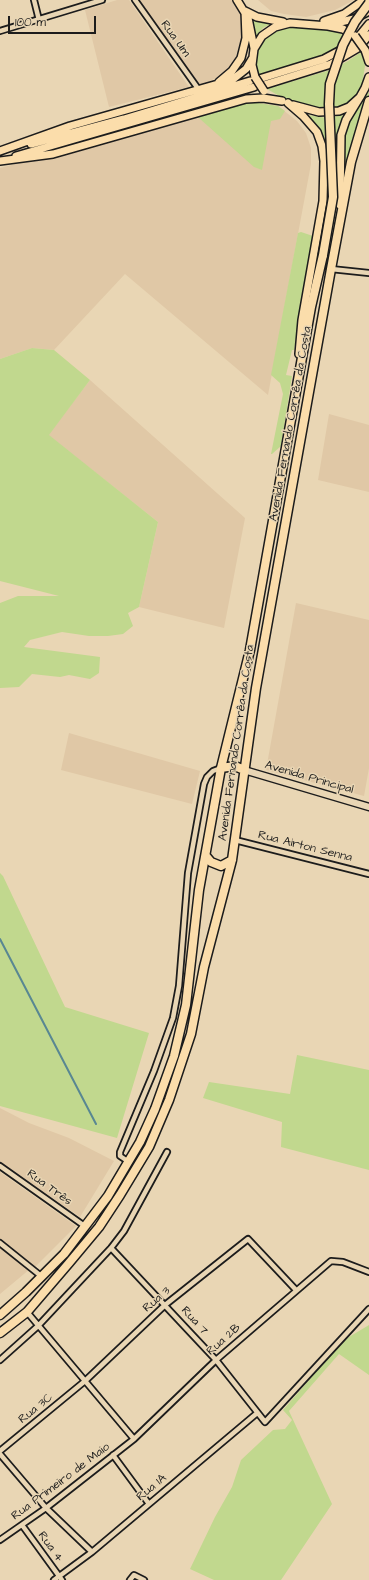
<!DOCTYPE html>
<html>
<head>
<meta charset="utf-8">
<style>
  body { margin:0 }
  #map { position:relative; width:369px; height:1580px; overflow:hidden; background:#e9d6b4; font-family:"Architects Daughter",sans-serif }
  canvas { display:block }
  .scale { position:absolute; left:8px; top:16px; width:88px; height:18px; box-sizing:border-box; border:2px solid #1c1c1c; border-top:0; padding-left:5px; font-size:12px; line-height:14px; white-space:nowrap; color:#1c1c1c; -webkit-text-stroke:3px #e9d6b4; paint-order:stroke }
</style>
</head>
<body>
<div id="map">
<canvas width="369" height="1580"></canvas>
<div class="scale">100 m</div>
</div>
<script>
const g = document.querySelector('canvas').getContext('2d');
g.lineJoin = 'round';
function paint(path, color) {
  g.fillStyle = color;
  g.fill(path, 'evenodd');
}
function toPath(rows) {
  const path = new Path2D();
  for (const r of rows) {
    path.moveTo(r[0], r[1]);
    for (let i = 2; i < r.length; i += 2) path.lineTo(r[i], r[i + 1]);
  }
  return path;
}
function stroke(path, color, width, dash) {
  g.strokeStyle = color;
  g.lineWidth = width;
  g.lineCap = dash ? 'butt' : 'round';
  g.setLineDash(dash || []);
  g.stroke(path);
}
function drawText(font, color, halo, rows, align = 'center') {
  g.font = font + ' "Architects Daughter",sans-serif';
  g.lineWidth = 3;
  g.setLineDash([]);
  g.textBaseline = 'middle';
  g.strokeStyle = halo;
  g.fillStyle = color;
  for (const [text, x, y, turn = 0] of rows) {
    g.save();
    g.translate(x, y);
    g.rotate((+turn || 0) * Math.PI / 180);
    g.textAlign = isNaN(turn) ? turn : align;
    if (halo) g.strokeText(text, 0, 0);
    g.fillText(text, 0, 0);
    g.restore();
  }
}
paint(toPath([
  [117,0,129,0,189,87,109,107,85,10],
  [138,0,232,0,242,17,243,32,235,58,228,69,214,79,200,86],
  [258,0,354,0,335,10,306,17,284,14,271,11],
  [252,102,278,106,297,121,306,133,311,148,311,164,268,395,125,274,54,350,32,348,0,359,0,168],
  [90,380,245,518,224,628,139,607,158,522,48,435],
  [329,414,369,425,369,492,318,480],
  [296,603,369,620,369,768,364,796,266,770],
  [69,733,200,771,192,804,61,770],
  [0,1108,29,1123,69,1138,114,1161,80,1217,0,1162],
  [0,1172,76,1226,35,1267,0,1242],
  [0,1246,30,1269,0,1294]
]), '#e0c8a6');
paint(toPath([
  [253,19,265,23,271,24,263,28,256,36],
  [296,27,334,31,346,36,352,40,322,56,259,76,256,59,259,48,265,38,281,29],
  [361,52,365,66,362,85,355,96,344,105,331,109,315,107,281,97,267,89,330,70,348,61],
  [369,92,369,97,345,178,344,135,356,108],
  [252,102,278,106,285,111,280,119,271,121,262,170,254,167,199,118,200,115],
  [308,115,327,118,343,115,337,138,338,169,329,169,324,140],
  [301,232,313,236,294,350,292,350,286,375,292,376,281,446,272,454,271,454,283,394,280,383,271,375,298,233],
  [32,348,54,350,90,380,49,435,158,522,139,607,128,613,133,626,123,634,108,636,89,636,62,632,30,640,24,647,100,657,99,673,90,679,69,675,60,677,32,674,19,687,0,688,0,603,18,596,59,596,0,581,0,359],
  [0,873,3,876,65,1007,149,1033,117,1138,0,1106],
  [297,1055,369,1070,369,1170,281,1147,282,1122,203,1098,209,1082,290,1094],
  [369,1325,369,1375,339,1354,289,1411,332,1504,281,1580,214,1580,190,1569,215,1517,232,1487,241,1460,273,1430,285,1429,292,1420,283,1410,344,1340]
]), '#c1d88e');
stroke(toPath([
  [0,939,96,1124]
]), '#598792', 2);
const minor = toPath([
  [34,0,39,20],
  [135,0,199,90],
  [0,31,102,0],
  [331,269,369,273],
  [235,840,369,874],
  [129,1162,120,1156,120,1152,154,1071,173,1018,179,986,188,873,204,784,207,777,213,771,221,768],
  [0,1166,86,1227],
  [0,1243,41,1276],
  [111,1248,216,1360,265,1422,369,1309],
  [27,1312,134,1439],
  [0,1360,38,1326,111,1248,124,1231,167,1152],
  [0,1451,85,1381,165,1305,248,1239,296,1290],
  [0,1454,46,1508,92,1552],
  [113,1455,149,1504],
  [22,1525,62,1580],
  [0,1540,46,1508,134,1439,216,1360,331,1261,343,1262,369,1272],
  [54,1580,92,1552,256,1414],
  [130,1580,134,1575,144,1580]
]);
const tertiary = toPath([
  [244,770,369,807]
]);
const primary = toPath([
  [237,0,248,18,254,48],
  [245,11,257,17,283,22],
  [324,21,344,14,364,0],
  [331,24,354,19,369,11],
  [360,35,369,24],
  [364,41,369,35],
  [365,50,369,62],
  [255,77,252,65,254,49,262,36,275,27,290,23,328,26,343,29,353,35],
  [259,79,324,59,354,43],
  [219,82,232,71,241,58,246,38,245,11],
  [264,85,331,64,358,48],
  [288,103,303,116,317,132,322,146,324,161,323,201,302,320,299,354],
  [293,105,319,112,339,111,349,107,360,97,365,88,369,77],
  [31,144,124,119,250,81],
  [0,151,70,126,232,80,246,69,252,59],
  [16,156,254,87],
  [0,161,53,154,246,99,263,98,282,101],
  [340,205,341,135,346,120,360,97]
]);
const trunk = toPath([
  [221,768,235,766,244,770],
  [206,856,211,862,221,866,232,860],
  [0,1315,26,1292,64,1254,108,1196,140,1142,155,1109,174,1056,186,1005,199,890,221,768,250,650,311,307,323,255],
  [0,1333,27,1312,69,1263,99,1227,120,1195,149,1147,169,1100,191,1034,204,967,232,860,256,688,331,269,351,162,369,101]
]);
stroke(minor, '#1c1c1c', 8);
stroke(tertiary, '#1c1c1c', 9);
stroke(primary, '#1c1c1c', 10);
stroke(trunk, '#1c1c1c', 11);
stroke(minor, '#e9d6b4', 4.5);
stroke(tertiary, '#e9d6b4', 6);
stroke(primary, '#fbddab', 7);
stroke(trunk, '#fbddab', 8);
const primaryBridge = toPath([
  [355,36,365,50],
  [255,77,264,91]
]);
const trunkBridge = toPath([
  [323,255,333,197,329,104,330,84,343,45,355,22,369,3]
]);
stroke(primaryBridge, '#1c1c1c', 10, []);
stroke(trunkBridge, '#1c1c1c', 11, []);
stroke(primaryBridge, '#fbddab', 7);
stroke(trunkBridge, '#fbddab', 8);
drawText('12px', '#1c1c1c', '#e9d6b4', [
  ["Rua Um",175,39,54],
  ["Avenida Fernando Corrêa da Costa",291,424,-80],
  ["Avenida Fernando Corrêa da Costa",237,743,-82],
  ["Avenida Principal",309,778,16],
  ["Rua Airton Senna",305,847,14],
  ["Rua Três",49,1188,36],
  ["Rua 3",157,1300,-41],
  ["Rua 7",194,1321,48],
  ["Rua 2B",224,1340,-42],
  ["Rua 3C",36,1409,-39],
  ["Rua Primeiro de Maio",61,1482,-37],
  ["Rua 1A",152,1488,-40],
  ["Rua 4",50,1547,54]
]);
</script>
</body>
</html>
